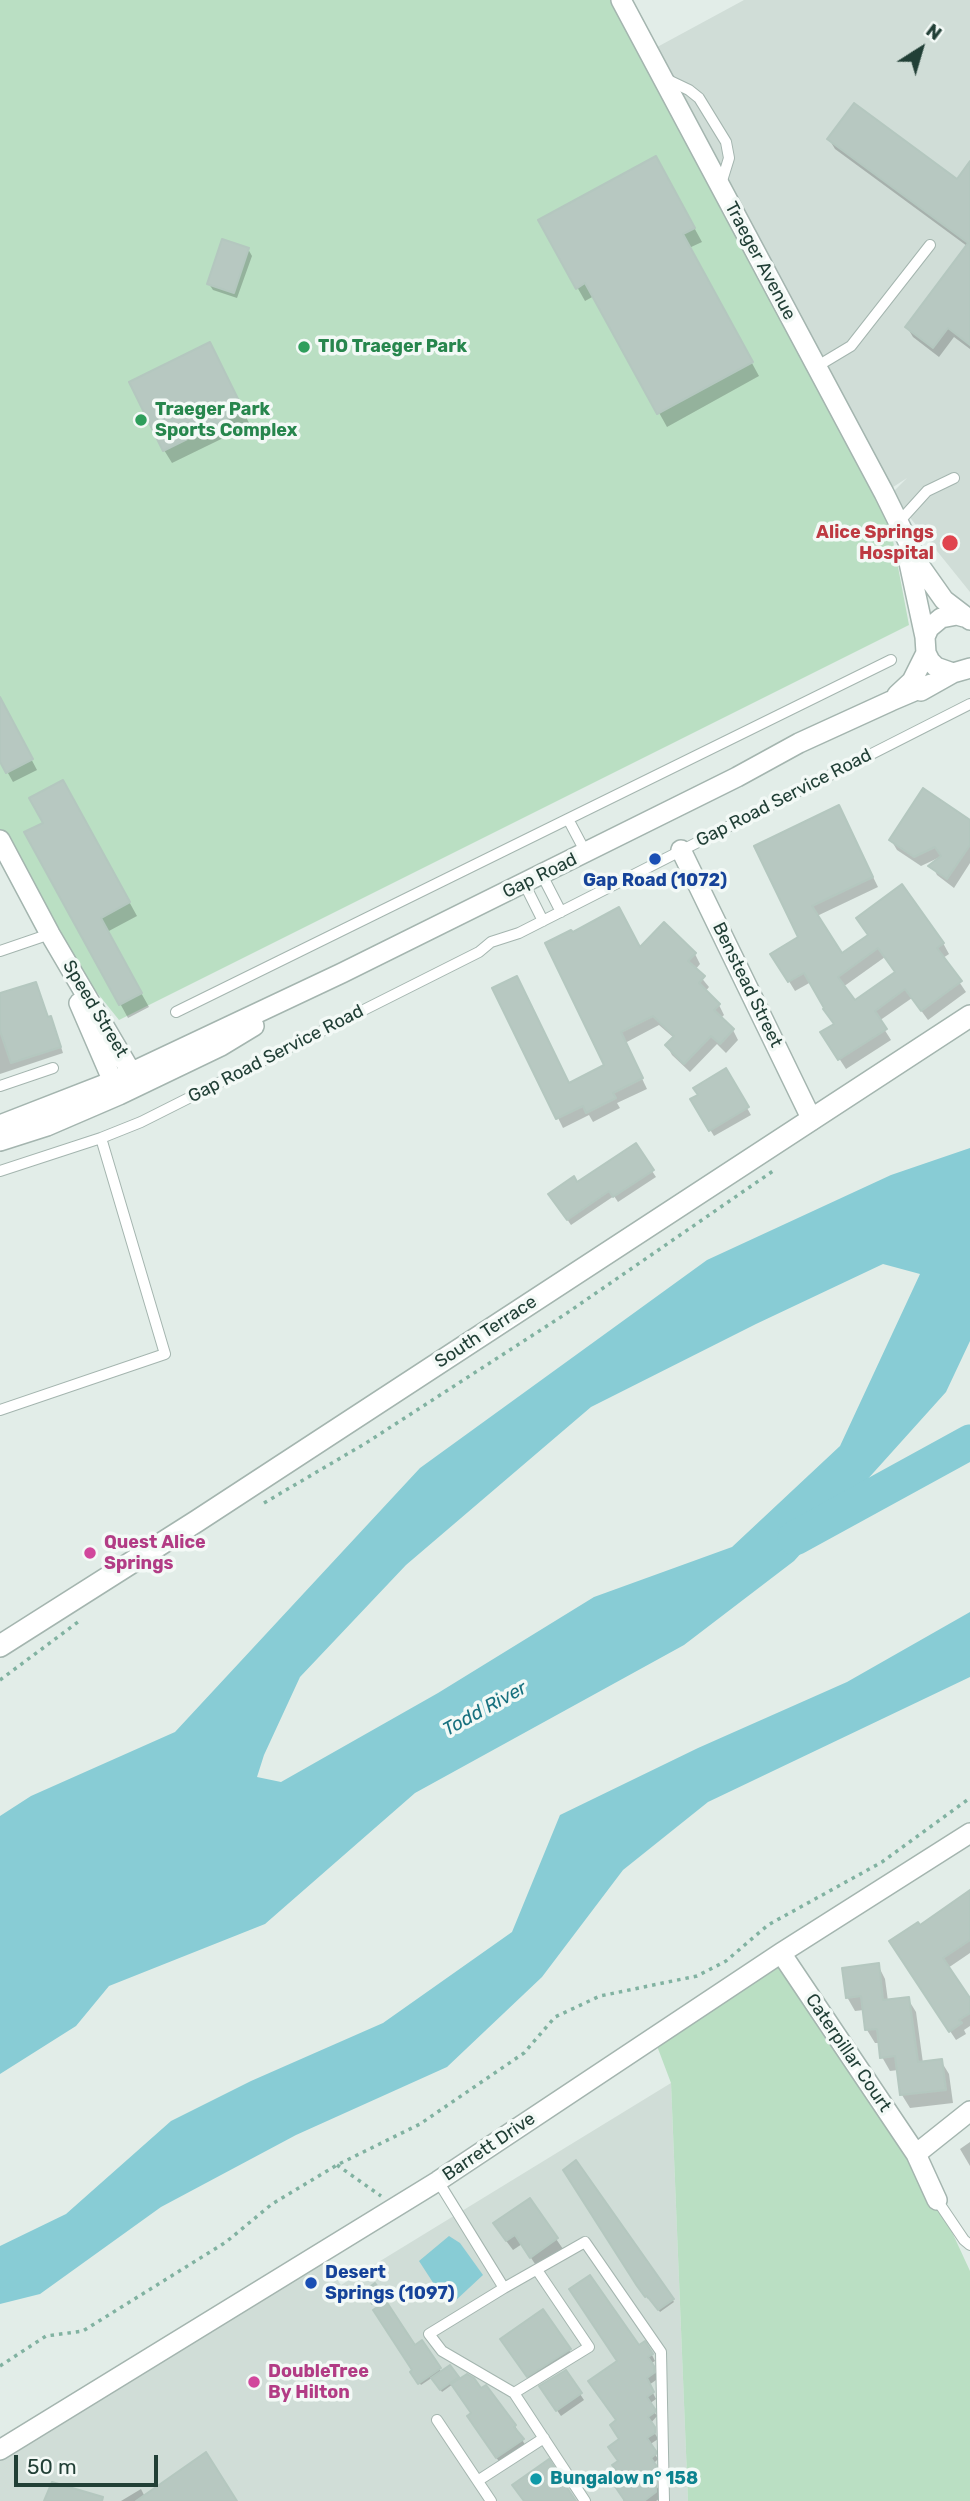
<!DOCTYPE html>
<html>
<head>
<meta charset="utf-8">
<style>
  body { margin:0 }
  #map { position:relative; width:970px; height:2501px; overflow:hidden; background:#e2ede8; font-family:Rubik,sans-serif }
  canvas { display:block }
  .north { position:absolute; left:886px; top:14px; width:70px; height:70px; -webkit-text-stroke:5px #f3f9f6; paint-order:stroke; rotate:37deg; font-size:19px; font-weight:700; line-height:28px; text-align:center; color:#213f36 }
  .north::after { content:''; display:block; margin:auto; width:24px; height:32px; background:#213f36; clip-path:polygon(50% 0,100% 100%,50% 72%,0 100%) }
  .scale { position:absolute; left:14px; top:2455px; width:144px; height:32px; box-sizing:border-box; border:4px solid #213f36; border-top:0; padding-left:9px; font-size:21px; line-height:24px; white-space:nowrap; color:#213f36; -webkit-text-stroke:5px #f3f9f6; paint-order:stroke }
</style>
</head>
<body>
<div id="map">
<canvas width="970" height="2501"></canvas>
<div class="north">N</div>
<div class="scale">50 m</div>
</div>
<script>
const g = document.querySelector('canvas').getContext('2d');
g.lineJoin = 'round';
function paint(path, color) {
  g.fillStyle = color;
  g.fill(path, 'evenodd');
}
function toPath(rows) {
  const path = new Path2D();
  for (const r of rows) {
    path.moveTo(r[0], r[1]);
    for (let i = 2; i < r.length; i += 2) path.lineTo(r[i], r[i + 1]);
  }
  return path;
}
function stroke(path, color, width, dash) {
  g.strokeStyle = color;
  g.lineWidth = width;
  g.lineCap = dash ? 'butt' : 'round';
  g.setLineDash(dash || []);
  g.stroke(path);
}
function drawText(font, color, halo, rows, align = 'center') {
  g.font = font + ' Rubik,sans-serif';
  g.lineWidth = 7;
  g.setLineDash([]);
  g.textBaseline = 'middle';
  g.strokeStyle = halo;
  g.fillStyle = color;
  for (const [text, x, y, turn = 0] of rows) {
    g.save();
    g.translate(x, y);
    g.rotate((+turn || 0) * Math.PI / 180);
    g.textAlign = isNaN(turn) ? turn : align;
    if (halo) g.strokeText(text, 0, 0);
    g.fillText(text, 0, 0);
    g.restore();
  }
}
paint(toPath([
  [744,0,970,0,970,592,891,494,907,478,884,493,648,52],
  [671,2083,688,2501,0,2501,0,2450,319,2253,341,2285]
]), '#d0ddd7');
paint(toPath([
  [0,0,621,0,884,493,909,625,119,1020,50,934,0,840],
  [781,1953,916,2154,970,2271,970,2501,688,2501,671,2083,654,2038]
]), '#badfc3');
paint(toPath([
  [970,1148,970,1341,946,1392,794,1561,684,1645,415,1793,265,1924,109,1986,76,2026,0,2074,0,1816,31,1796,175,1732,420,1468,707,1260,891,1175],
  [883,1264,920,1274,840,1446,732,1547,594,1597,438,1693,281,1782,257,1777,264,1755,300,1677,406,1565,591,1407,756,1324],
  [970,1612,970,1677,708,1802,623,1870,542,1977,447,2067,296,2135,161,2207,40,2294,0,2304,0,2246,66,2214,171,2121,251,2081,383,2023,512,1932,560,1815,698,1748,847,1682],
  [449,2236,460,2243,483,2275,455,2301,443,2298,419,2261]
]), '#88ccd5');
paint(toPath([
  [829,139,957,182,970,164,970,349,954,337,939,357,913,337,907,327,967,246,835,149],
  [656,158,702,242,689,248,759,376,667,427,594,296,585,301,540,221],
  [248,249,252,256,237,298,213,290,209,284],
  [217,358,250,425,172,463,164,450],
  [0,700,37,770,13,782,0,759],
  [63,782,137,916,107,932,149,1007,128,1018,27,833,45,823],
  [844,818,878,887,817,916,842,956,869,936,943,943,949,954,943,958,966,992,928,1020,912,998,879,1021,891,1040,846,1069,829,1043,835,1025,811,982,795,991,779,965,800,938],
  [885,957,896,973,855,1002,843,987],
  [970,822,970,863,954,888,937,875,932,865,939,860,938,858,921,866,897,850,891,840],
  [640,949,695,954,700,964,695,970,709,987,705,992,719,1005,724,1015,720,1019,733,1030,738,1040,726,1053,717,1044,690,1072,672,1055,667,1046,674,1038,659,1025,625,1043,647,1089,617,1103,620,1108,593,1122,589,1115,563,1128,494,989,569,1085,607,1066],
  [35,984,48,1019,50,1018,54,1025,63,1053,0,1074,0,995],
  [726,1071,751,1115,714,1136,692,1100],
  [652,1171,656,1177,618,1202,614,1196,571,1225,554,1200,577,1184],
  [970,1893,970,1953,948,1968,970,2001,970,2026,964,2030,966,2034,956,2040,897,1951,919,1928],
  [878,1965,885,1979,888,2001,908,1999,916,2012,923,2063,941,2061,949,2074,953,2103,910,2108,902,2095,898,2070,890,2071,882,2057,880,2043,875,2043,867,2030,864,2010,855,2011,847,1997],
  [970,2142,970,2166,960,2149],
  [576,2163,674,2302,660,2312,650,2297,648,2299,565,2170],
  [529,2200,563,2249,537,2267,522,2244,513,2250,501,2234],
  [375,2285,385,2299,375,2306,366,2292],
  [542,2311,573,2356,531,2382,506,2345],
  [422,2343,442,2373,450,2367,459,2381,515,2426,525,2445,500,2463,472,2422,473,2414,453,2384,442,2392,433,2377,421,2385,412,2372,415,2347],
  [639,2348,652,2355,655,2361,650,2364,656,2374,656,2380,649,2385,656,2399,649,2404,657,2416,650,2424,658,2439,649,2445,658,2459,653,2464,658,2473,659,2480,654,2483,659,2490,659,2499,656,2501,623,2501,625,2499,624,2480,620,2462,621,2439,618,2421],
  [545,2393,580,2394,584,2400,561,2416],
  [141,2489,145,2497,235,2501,121,2501]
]), '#0003');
stroke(toPath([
  [795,1538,970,1442]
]), '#88ccd5', 35);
const building = toPath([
  [854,103,957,179,970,161,970,345,948,328,933,348,905,327,968,243,827,139,854,103],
  [656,156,695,228,683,234,753,362,657,414,585,283,576,289,538,220,656,156],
  [222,239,249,248,234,293,207,284,222,239],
  [210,342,244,411,163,451,129,382,210,342],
  [0,697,33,759,6,773,0,762,0,697],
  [63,780,130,902,101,918,142,993,119,1005,24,832,43,823,29,798,63,780],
  [923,788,970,820,970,845,947,879,928,866,941,856,935,847,914,857,889,840,923,788],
  [839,805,873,877,812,906,842,953,868,935,856,918,902,884,944,943,937,948,962,981,921,1011,905,989,875,1011,887,1029,838,1060,820,1032,834,1024,823,1009,824,1008,804,973,788,982,770,954,798,937,754,846,839,805],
  [878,948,895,972,855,1000,838,977,878,948],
  [619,907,640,947,664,922,696,953,688,961,705,976,699,983,720,1004,714,1010,734,1029,720,1044,711,1036,684,1064,665,1045,674,1036,653,1016,621,1032,643,1078,613,1093,616,1098,586,1113,583,1106,556,1119,492,988,517,976,569,1083,604,1065,545,943,571,930,573,932,619,907],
  [36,982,48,1017,51,1016,61,1047,11,1063,0,1031,0,993,36,982],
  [726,1068,749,1107,709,1131,690,1099,698,1095,693,1088,726,1068],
  [636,1143,654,1170,613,1197,609,1191,567,1220,548,1194,574,1176,577,1182,636,1143],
  [970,1890,970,1940,943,1958,970,1998,970,2013,959,2020,962,2023,949,2032,889,1941,918,1922,920,1925,970,1890],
  [879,1963,883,2000,909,1997,918,2062,942,2059,946,2090,900,2095,895,2056,880,2058,877,2029,865,2030,861,1996,846,1998,842,1968,879,1963],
  [576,2160,674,2299,658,2310,647,2296,645,2297,637,2286,563,2170,576,2160],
  [530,2198,558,2238,530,2258,515,2235,506,2241,493,2223,530,2198],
  [590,2275,639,2345,645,2341,653,2354,648,2357,654,2366,654,2373,647,2378,654,2392,647,2397,655,2409,655,2412,648,2417,655,2427,655,2433,647,2438,656,2451,656,2454,651,2458,656,2465,656,2474,652,2477,656,2483,656,2492,644,2501,625,2501,614,2485,623,2479,612,2465,618,2461,608,2447,619,2439,610,2425,616,2420,588,2381,617,2361,569,2289,590,2275],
  [375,2283,385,2296,372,2304,364,2291,375,2283],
  [386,2301,415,2345,422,2340,441,2368,418,2384,410,2372,412,2370,373,2310,386,2301],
  [543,2309,571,2349,527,2377,500,2339,543,2309],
  [450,2365,459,2377,440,2390,431,2378,450,2365],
  [566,2370,582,2393,556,2411,539,2386,566,2370],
  [467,2374,474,2378,481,2388,486,2385,516,2425,514,2427,524,2439,496,2458,467,2416,471,2413,451,2384,467,2374],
  [206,2452,237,2501,136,2501,206,2452],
  [549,2459,568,2489,576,2501,524,2501,512,2485,549,2459],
  [52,2482,103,2497,102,2501,44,2501,52,2482]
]);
paint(building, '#b7c8c1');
stroke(building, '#b4c7bf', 2);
const service = toPath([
  [668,80,689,90,699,98,726,142,729,158,721,184],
  [816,367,851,346,930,245],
  [898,523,927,491,954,478],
  [568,819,586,853],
  [542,875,561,912],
  [524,883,543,921],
  [0,951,50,934],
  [176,1012,891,660],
  [0,1086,53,1068],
  [0,1171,101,1138,141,1122,479,952,491,942,519,933,970,704],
  [0,1410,165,1354,101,1138],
  [438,2181,504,2288,585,2242,661,2352,664,2501],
  [937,2200,964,2240,970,2245],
  [537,2270,589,2347,514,2393,585,2501],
  [504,2288,429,2334,442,2351,514,2393],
  [437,2420,491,2501],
  [479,2480,544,2438]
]);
const minor = toPath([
  [621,0,884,493,920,566,944,600,970,620],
  [908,558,925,637],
  [953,673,936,667,930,661,926,653,925,637,929,628,941,618,957,615,964,617],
  [921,691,953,673,970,668],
  [897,695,912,681,926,653],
  [0,840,50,934,137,1082],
  [681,850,812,1120],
  [79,1003,117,1091],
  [0,1125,113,1081,342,973,737,777,799,743,891,701,931,684],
  [0,1141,47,1126,119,1095,221,1046,254,1026],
  [781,1953,916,2154,937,2200],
  [916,2154,970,2111],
  [0,2450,438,2181,781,1953,970,1833]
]);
const tertiary = toPath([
  [0,1646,197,1521,970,1016]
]);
stroke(service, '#a4b5af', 12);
stroke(minor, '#a4b5af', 22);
stroke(tertiary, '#a4b5af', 24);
stroke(toPath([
  [264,1503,366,1443,567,1313,773,1171],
  [0,1680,78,1622],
  [337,2165,381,2196],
  [0,2366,46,2336,83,2331,226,2242,272,2204,337,2165,420,2124,524,2053,555,2017,600,1996,697,1976,726,1961,768,1925,882,1862,970,1798]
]), '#81b2a1', 3.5, [3.5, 5]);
stroke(service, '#fff', 10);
stroke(minor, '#fff', 19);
stroke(tertiary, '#fff', 21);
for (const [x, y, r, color] of [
  [304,347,7,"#2e9e5b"],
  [141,420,7,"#2e9e5b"],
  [950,543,9,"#e0444e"],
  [655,859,7,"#1a4fb4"],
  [90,1553,7,"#d1479c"],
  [311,2283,7,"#1a4fb4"],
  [254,2382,7,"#d1479c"],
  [536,2479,7,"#0f9aa8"]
]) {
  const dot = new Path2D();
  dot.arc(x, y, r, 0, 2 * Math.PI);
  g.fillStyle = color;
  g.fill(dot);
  stroke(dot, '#f3f9f6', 2.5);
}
drawText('18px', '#213f36', '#f3f9f6', [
  ["Traeger Avenue",760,261,62],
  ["Gap Road Service Road",784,798,-27],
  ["Gap Road",540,876,-26],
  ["Benstead Street",747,985,64],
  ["Speed Street",95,1009,59],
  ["Gap Road Service Road",276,1054,-27],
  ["South Terrace",486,1332,-33],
  ["Caterpillar Court",848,2053,56],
  ["Barrett Drive",489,2147,-34]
]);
drawText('bold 18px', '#27864d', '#f3f9f6', [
  ["TIO Traeger Park",318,347],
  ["Traeger Park",155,410],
  ["Sports Complex",155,431]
], 'left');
drawText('bold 18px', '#be3a42', '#f3f9f6', [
  ["Alice Springs",934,533],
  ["Hospital",934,554]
], 'right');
drawText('bold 18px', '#164399', '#f3f9f6', [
  ["Gap Road (1072)",655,881],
  ["Desert",325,2273,"left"],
  ["Springs (1097)",325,2294,"left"]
]);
drawText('bold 18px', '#b23c85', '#f3f9f6', [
  ["Quest Alice",104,1543],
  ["Springs",104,1564],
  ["DoubleTree",268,2372],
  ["By Hilton",268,2393]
], 'left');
drawText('bold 18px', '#0d838f', '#f3f9f6', [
  ["Bungalow n° 158",550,2479]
], 'left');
drawText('italic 19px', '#18717f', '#f3f9f6', [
  ["Todd River",485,1709,-29]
]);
</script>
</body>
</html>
